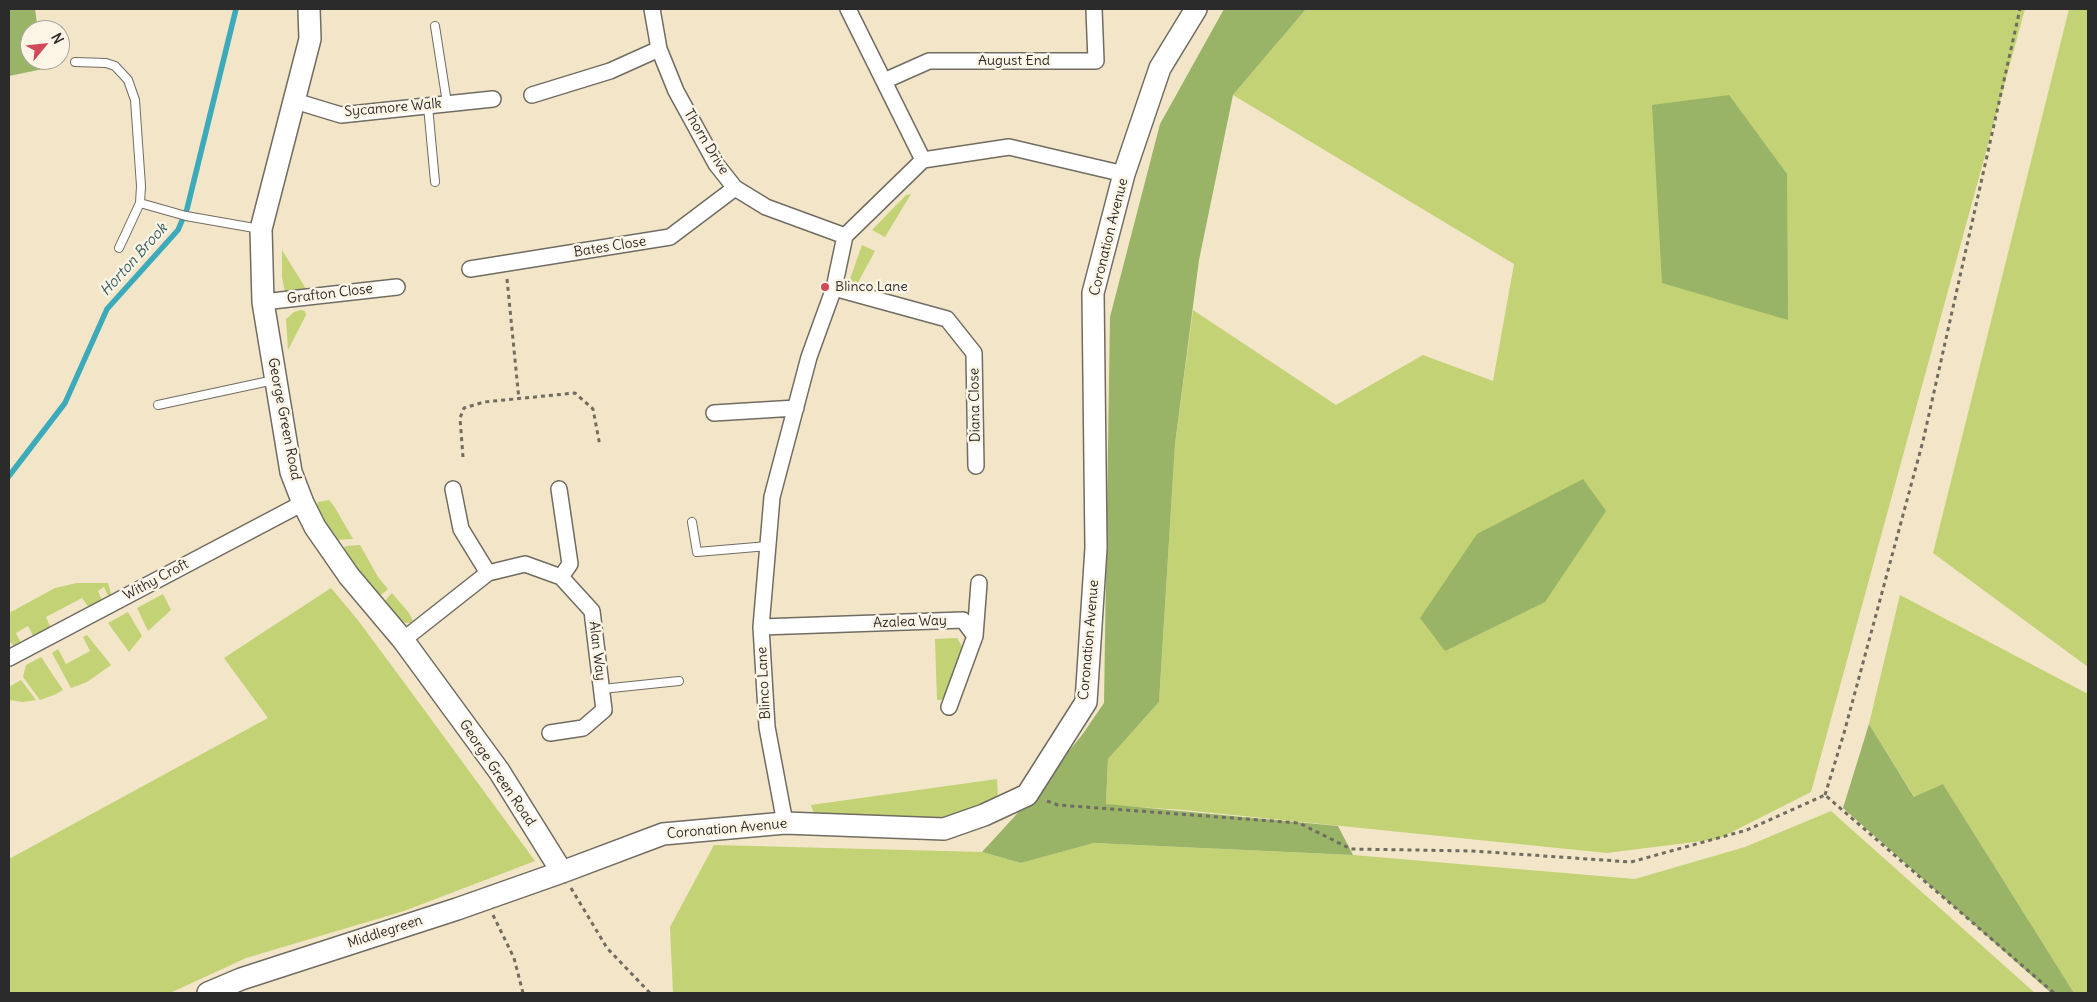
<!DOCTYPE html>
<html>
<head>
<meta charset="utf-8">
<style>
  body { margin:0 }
  #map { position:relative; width:2097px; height:1002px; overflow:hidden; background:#f2e5c8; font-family:Delius,sans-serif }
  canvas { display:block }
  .frame { position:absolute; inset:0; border:10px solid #2b2b2b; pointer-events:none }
  .north { position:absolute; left:20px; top:20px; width:50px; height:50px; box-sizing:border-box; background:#fcf5e5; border:1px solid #a8a49b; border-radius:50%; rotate:62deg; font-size:14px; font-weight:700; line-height:20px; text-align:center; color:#2b2b2b }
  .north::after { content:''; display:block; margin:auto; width:18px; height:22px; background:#d1495b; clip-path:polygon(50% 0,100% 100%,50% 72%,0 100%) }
</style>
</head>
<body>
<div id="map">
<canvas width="2097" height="1002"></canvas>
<div class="frame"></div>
<div class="north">N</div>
</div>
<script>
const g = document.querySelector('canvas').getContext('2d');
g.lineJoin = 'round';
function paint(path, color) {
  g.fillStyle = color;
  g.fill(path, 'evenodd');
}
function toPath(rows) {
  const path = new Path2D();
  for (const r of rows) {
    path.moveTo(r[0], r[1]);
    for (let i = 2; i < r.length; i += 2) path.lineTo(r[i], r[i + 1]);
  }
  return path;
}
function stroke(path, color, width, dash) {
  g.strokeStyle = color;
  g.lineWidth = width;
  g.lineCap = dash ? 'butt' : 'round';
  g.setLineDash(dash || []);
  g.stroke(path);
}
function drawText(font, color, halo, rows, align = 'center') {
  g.font = font + ' Delius,sans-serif';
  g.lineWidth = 5;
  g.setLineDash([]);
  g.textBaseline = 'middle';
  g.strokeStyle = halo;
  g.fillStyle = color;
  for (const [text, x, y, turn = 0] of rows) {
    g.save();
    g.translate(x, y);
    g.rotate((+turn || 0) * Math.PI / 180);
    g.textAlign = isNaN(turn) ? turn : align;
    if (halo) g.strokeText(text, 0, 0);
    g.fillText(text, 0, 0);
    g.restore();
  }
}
paint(toPath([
  [1306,9,2025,9,1811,792,1718,839,1607,853,1184,810,1106,805,1108,759,1159,702,1175,444,1193,310,1336,405,1423,355,1493,381,1514,264,1233,95],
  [2069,9,2088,9,2088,667,1933,553],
  [911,194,885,237,872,230,906,195],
  [862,245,875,251,855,288,850,279],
  [282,250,308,292,285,292,282,277],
  [301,310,305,311,306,315,288,350,286,319,294,312],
  [329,500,334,506,353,539,334,540,315,508,318,502],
  [360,545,378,577,388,589,380,596,340,550,346,546],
  [77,583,108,583,113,600,110,600,104,587,98,591,104,605,90,609,82,598,46,617,53,633,36,641,28,626,16,633,23,647,18,650,9,641,9,613,55,588],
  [331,588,357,619,406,685,535,861,404,911,246,958,170,993,9,993,9,859,268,718,224,658],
  [392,593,409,613,414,623,406,623,393,616,380,606],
  [163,594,171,610,148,631,137,608],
  [1900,595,2088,694,2088,993,2074,993,1943,784,1915,798,1869,724],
  [128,612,142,636,129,652,108,623],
  [87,635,111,665,87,682,71,688,52,653,58,649,66,664,90,651,83,637],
  [957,638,962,646,945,697,941,700,937,700,935,639],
  [41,657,63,690,54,695,40,700,23,677,26,665],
  [21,680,36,700,23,702,9,700,9,687],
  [997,779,998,801,948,824,817,823,811,805],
  [1831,811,2035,993,673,993,670,927,714,845,982,852,1021,863,1094,843,1353,855,1635,879,1745,847]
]), '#c2d274');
paint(toPath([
  [9,9,35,9,38,30,30,30,30,60,42,60,43,69,9,76],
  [1224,9,1306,9,1233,95,1199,260,1175,444,1159,702,1108,759,1106,804,1338,826,1353,855,1094,843,1021,863,982,852,1026,804,1082,735,1104,703,1110,317,1160,124],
  [1729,95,1787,174,1788,320,1662,283,1652,105],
  [1583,479,1606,511,1545,602,1445,651,1420,618,1477,534],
  [1869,724,1914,797,1943,784,2074,993,2051,993,1843,808]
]), '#99b466');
stroke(toPath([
  [9,476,65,403,107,309,178,230,187,209,236,9]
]), '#3caaba', 5.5);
const lane = toPath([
  [435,26,447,103],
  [75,62,106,63,115,66,128,80,135,100,141,186,140,203,119,248],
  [428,106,435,182],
  [140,203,186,216,260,229],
  [158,405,274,380],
  [692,522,697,552,768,546],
  [602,689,679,681]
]);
const street = toPath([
  [652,9,659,49,676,91,716,164,735,188,766,207,845,236],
  [848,9,923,160],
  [884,81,929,61,1096,61,1094,9],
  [532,95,610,71,659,49],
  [295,101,341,115,493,99],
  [470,269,670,237,735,188],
  [834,288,947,319,974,353,976,466],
  [263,302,397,287],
  [714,413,796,408],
  [453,489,461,529,488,573],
  [559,489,570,564,561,577],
  [761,627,963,620,975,636,949,707],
  [975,636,979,583],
  [403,640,488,573,525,564,561,577,592,611,604,710,583,728,550,733],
  [9,658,303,503],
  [785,823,767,727,761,627,772,497,809,357,834,288,845,236,923,160,1009,147,1124,174]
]);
const secondary = toPath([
  [309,9,310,39,261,229,263,302,291,472,303,503,315,527,349,576,403,640,499,771,562,872],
  [208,993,241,979,457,909,562,872,663,834,785,823,944,829,984,815,1027,795,1086,702,1096,548,1093,293,1124,174,1160,68,1196,9]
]);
stroke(lane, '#716c62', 10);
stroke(street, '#716c62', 18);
stroke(secondary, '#716c62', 24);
stroke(toPath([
  [507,279,519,400],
  [463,457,460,418,464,408,484,402,575,393,593,409,600,446],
  [1825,795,1844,733,1923,441,2020,9],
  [1047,801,1058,805,1299,823,1351,849,1473,851,1631,862,1747,830,1825,795,2054,993],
  [571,888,607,948,650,993],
  [493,915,514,958,523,993]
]), '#716c62', 3, [4, 4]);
stroke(lane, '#fff', 8);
stroke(street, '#fff', 15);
stroke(secondary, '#fff', 21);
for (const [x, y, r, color] of [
  [825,287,5,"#d1495b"]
]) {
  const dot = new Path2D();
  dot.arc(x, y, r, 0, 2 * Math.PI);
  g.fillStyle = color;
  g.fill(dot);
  stroke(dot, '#fcf5e5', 2);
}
drawText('14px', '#2b2b2b', '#fcf5e5', [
  ["August End",1014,61],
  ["Sycamore Walk",393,108,-5],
  ["Thorn Drive",706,142,59],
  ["Coronation Avenue",1109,237,-76],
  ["Bates Close",610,247,-9],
  ["Grafton Close",330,294,-7],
  ["Diana Close",975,405,-91],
  ["George Green Road",284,419,79],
  ["Withy Croft",156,580,-28],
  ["Azalea Way",910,622,-2],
  ["Coronation Avenue",1089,640,-85],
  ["Alan Way",597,651,83],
  ["Blinco Lane",764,683,-93],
  ["George Green Road",497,773,56],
  ["Coronation Avenue",727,829,-5],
  ["Middlegreen",385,932,-18]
]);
drawText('14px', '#2b2b2b', '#fcf5e5', [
  ["Blinco Lane",835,287]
], 'left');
drawText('italic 15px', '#325e64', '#fcf5e5', [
  ["Horton Brook",134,260,-48]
]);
</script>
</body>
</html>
